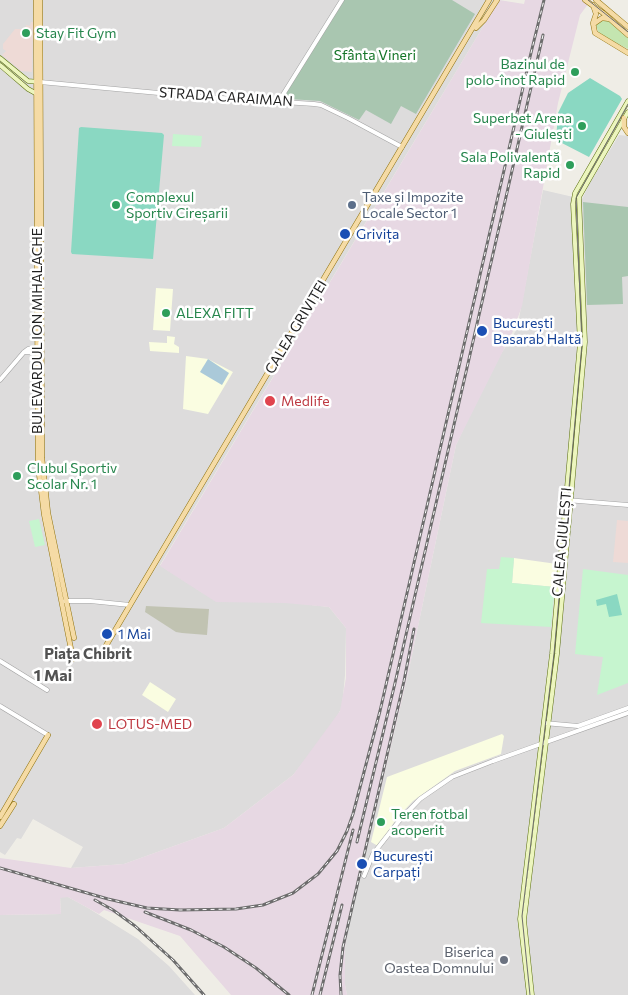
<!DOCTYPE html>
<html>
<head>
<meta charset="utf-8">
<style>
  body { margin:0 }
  canvas { display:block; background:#efede6 }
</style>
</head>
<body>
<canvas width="628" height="995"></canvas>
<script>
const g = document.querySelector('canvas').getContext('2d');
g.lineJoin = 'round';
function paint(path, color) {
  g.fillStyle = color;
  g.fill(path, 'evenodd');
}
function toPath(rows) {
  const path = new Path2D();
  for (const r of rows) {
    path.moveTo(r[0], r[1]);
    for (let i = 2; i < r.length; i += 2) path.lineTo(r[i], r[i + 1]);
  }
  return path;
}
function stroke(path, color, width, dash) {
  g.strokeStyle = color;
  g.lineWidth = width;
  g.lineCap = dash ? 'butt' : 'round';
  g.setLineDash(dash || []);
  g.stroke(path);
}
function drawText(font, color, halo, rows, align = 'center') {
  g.font = font + ' Commissioner,sans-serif';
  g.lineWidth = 5;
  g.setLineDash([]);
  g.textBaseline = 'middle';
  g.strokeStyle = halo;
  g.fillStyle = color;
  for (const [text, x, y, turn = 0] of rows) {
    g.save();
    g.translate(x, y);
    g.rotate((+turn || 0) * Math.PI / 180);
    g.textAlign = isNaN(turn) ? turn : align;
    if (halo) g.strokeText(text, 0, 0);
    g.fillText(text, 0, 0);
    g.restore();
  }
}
paint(toPath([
  [0,0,499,0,160,565,203,593,329,607,346,628,345,675,342,707,329,731,293,775,224,828,124,864,71,868,83,847,33,819,21,839,17,838,5,855,0,852],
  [619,135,628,136,628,995,347,995,345,985,345,948,349,924,408,674,456,445,492,368,517,329,543,190,582,199,590,183],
  [60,897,68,897,88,908,138,939,169,966,195,995,0,995,0,915,61,914]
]), '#dddcdc');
paint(toPath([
  [31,22,33,22,32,72,21,71,2,55,6,51,3,49,3,44,15,29,26,29,26,25,30,26],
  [617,520,628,521,628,563,613,562]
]), '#eedad6');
paint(toPath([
  [499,0,524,4,525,0,591,0,580,15,558,103,522,306,513,331,456,445,408,674,349,924,345,948,345,985,347,995,231,995,180,936,104,910,99,914,68,897,60,898,61,914,0,915,0,858,71,868,124,864,224,828,293,775,340,711,346,678,346,628,329,607,285,603,216,602,160,566]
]), '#e7d8e3');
paint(toPath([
  [156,288,173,289,170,331,153,330],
  [167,336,175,337,174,344,179,347,179,353,150,351,149,342,167,343],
  [186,356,208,359,233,372,208,414,183,409],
  [514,558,557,564,555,587,512,583],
  [150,682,176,699,168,712,142,695],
  [502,734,504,736,501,754,455,771,413,801,397,818,378,846,371,842,387,777]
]), '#fafde1');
paint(toPath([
  [146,606,209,609,207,635,182,633,176,632,145,612]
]), '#c1c3b2');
paint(toPath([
  [601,20,609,21,628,38,628,49,599,34,596,25]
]), '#c4e5b0');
paint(toPath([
  [343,0,452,0,475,14,416,114,401,106,391,124,366,110,359,120,320,101,289,99,286,93],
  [583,202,628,207,628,276,622,277,623,304,587,305]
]), '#a9c6b0');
paint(toPath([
  [173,134,202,136,201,147,172,146],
  [39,519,45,545,35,547,29,521],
  [501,557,514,558,512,583,555,587,551,627,481,623,487,569,499,569],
  [583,569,628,575,628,683,597,695,603,657,575,654]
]), '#c6f5cf');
paint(toPath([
  [590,78,620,96,622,99,589,157,556,140,558,113,568,93],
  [81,127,162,133,164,135,153,259,72,254,71,252,79,128],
  [617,594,622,615,609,617,606,604,597,606,596,600]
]), '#8ad8c2');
paint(toPath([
  [208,359,229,373,222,385,200,372]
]), '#aac9d9');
const tertiary = toPath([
  [40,82,191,96,314,104,321,105,348,118,402,147],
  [279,101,342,0],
  [24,352,39,352],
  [0,380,24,352,28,349,39,347],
  [566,500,628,505],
  [65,601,90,601,130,605],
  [0,661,47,690],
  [0,706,48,735],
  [544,723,578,726,628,708],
  [364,876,373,854,399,821,420,799,452,777,493,761,628,713]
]);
const secondary = toPath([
  [0,58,28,81,39,82],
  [0,65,28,89,37,94],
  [529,995,520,919,552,654,580,343,573,204,575,193,628,101],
  [532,995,524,920,557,654,585,342,579,197,628,112]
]);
const primary = toPath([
  [36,0,38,465,44,514,73,659],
  [40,0,42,458,48,513,74,638],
  [585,0,603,13,628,35],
  [596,0,628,27],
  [593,5,596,14,593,23,595,33,628,53],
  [595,23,602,18,610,19],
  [476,28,484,20,497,0],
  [624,118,624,127,628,133],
  [101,654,489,0],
  [0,817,48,735],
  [0,826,14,804]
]);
stroke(tertiary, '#a3a3a3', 5);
stroke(secondary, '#596e0e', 5);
stroke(primary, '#8e710c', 5.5);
stroke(tertiary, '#fff', 4);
stroke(secondary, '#ecf5be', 4);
stroke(primary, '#f5dba5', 4.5);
stroke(toPath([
  [588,0,628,32],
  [530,995,522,916,554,654,582,344,576,198,628,104]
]), '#6d6d6d', 1);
const rail = toPath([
  [357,842,395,683,543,35],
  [0,868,108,899,147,908,180,910,236,909,263,905,293,893,318,874,337,851,347,831,353,814,380,711,530,57,544,0],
  [95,900,113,910,135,926,173,960,204,995],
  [145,912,191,930,224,947,256,968,289,995],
  [312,995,353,830],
  [320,995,342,905],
  [341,995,340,975,343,947,404,681,414,629]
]);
stroke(rail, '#6d6d6d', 3);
stroke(rail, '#fff', 1, [4]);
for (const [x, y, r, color] of [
  [26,33,5,"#2e9e5b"],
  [575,72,5,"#2e9e5b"],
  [582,126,5,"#2e9e5b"],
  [570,165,5,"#2e9e5b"],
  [116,205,5,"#2e9e5b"],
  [352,205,5,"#5c6f8a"],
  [345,234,6,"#1a4fb4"],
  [166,313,5,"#2e9e5b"],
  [482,331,6,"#1a4fb4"],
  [270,401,6,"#e0444e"],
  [17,476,5,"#2e9e5b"],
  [107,634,6,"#1a4fb4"],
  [97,724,6,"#e0444e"],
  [381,822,5,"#2e9e5b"],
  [362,864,6,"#1a4fb4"],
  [504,960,5,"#6b7280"]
]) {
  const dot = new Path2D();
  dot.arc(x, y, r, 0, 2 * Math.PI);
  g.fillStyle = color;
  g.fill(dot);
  stroke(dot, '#fff', 2);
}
drawText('14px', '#27864d', '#fff', [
  ["Stay Fit Gym",36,33],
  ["Bazinul de",565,64,"right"],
  ["polo-înot Rapid",565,80,"right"],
  ["Superbet Arena",572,118,"right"],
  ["- Giulești",572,134,"right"],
  ["Sala Polivalentă",560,157,"right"],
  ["Rapid",560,173,"right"],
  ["Complexul",126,197],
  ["Sportiv Cireșarii",126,213],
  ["ALEXA FITT",176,313],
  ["Clubul Sportiv",27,468],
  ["Scolar Nr. 1",27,484],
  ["Teren fotbal",391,814],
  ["acoperit",391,830]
], 'left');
drawText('14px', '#147527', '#fff', [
  ["Sfânta Vineri",375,55]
]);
drawText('14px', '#1f1f1f', '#fff', [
  ["STRADA CARAIMAN",226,97,4],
  ["CALEA GRIVIȚEI",296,327,-59],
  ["BULEVARDUL ION MIHALACHE",37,331,-90],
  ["CALEA GIULEȘTI",562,542,-85]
]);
drawText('14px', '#4e5e75', '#fff', [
  ["Taxe și Impozite",362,197],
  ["Locale Sector 1",362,213]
], 'left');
drawText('14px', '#164399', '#fff', [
  ["Grivița",356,234],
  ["București",493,323],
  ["Basarab Haltă",493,339],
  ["1 Mai",118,634],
  ["București",373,856],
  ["Carpați",373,872]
], 'left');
drawText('14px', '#be3a42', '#fff', [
  ["Medlife",281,401],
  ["LOTUS-MED",108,724]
], 'left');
drawText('14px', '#5b616d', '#fff', [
  ["Biserica",494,952],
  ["Oastea Domnului",494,968]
], 'right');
drawText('bold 15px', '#525252', '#fff', [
  ["Piața Chibrit",88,654]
]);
drawText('bold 16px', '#525252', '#fff', [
  ["1 Mai",53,676]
]);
</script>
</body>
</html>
